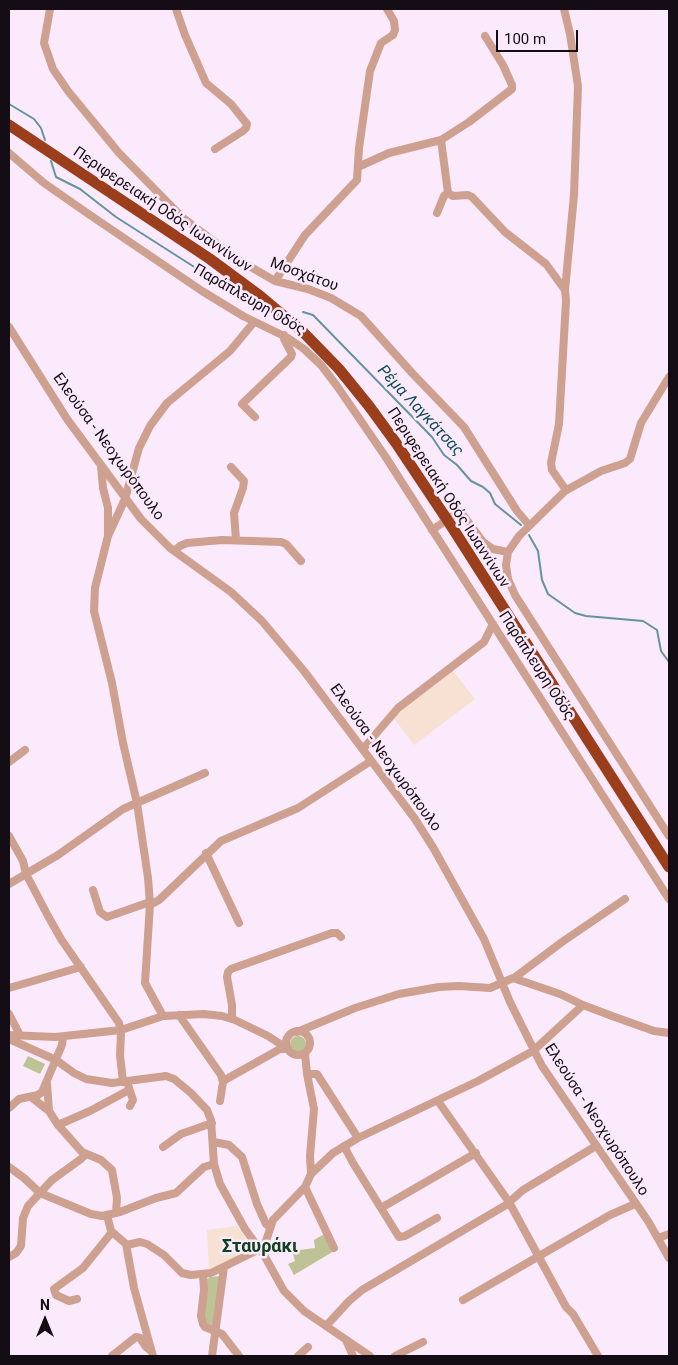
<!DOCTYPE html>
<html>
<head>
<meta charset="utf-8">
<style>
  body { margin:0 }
  #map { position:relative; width:678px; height:1365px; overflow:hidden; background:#fbe9fc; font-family:Roboto,sans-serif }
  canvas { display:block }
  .frame { position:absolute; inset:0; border:10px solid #150d15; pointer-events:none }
  .north { position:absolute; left:20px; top:1295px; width:50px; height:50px; -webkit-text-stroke:4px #fbe9fc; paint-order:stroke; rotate:0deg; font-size:14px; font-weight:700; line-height:20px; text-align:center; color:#150d15 }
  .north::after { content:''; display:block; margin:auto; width:18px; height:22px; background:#150d15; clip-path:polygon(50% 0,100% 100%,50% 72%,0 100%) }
  .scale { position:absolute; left:496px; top:30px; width:82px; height:22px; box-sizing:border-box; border:2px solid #150d15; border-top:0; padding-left:6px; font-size:15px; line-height:18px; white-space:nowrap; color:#150d15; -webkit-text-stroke:4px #fbe9fc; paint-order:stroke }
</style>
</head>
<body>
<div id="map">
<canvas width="678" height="1365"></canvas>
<div class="frame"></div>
<div class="north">N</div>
<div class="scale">100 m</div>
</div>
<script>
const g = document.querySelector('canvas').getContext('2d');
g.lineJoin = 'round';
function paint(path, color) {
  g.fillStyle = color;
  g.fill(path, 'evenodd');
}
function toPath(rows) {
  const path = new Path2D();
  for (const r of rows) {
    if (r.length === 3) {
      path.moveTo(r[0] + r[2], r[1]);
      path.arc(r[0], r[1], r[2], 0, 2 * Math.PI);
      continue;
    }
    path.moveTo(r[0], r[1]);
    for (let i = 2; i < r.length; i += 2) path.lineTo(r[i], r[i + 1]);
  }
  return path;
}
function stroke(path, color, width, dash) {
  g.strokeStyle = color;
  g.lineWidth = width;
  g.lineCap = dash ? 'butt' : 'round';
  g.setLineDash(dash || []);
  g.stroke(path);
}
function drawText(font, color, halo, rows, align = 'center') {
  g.font = font + ' Roboto,sans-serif';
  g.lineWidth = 5;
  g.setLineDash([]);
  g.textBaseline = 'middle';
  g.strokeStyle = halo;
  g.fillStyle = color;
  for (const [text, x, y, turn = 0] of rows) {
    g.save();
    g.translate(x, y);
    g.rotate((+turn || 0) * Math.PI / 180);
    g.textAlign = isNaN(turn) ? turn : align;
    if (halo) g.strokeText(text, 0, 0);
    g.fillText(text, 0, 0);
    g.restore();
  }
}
paint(toPath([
  [453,671,475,699,414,745,393,717],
  [237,1226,252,1248,252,1251,209,1271,207,1230]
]), '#f6e1d3');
paint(toPath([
  [298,1044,8],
  [28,1056,45,1064,40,1074,23,1066],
  [326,1233,334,1251,294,1275,288,1264,295,1261,292,1251,315,1248,314,1240],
  [221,1276,214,1327,205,1324,204,1320,205,1281,210,1277]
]), '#bdc394');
stroke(toPath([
  [9,104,34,119,41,128,45,140],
  [51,161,56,177,80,189,116,217,199,270,234,296,258,310,266,310],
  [303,312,313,315,432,437,444,455,457,465,471,481,483,487,490,493,495,504,521,525],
  [529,535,538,551,542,580,548,594,575,613,586,616,643,621,657,630,661,651,669,662]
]), '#65949e', 2);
stroke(toPath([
  [50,9,44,43,53,69,68,91,119,153,183,218,237,259,275,281,308,289,331,298,361,316,413,374,464,427,517,511,529,525],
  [176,9,185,35,206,83,231,104,247,124,246,128,243,131,215,149],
  [564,9,570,34,578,86,574,195,565,290],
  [441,140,448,193,453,196,468,195,472,197,505,232,546,264,565,290,566,301,559,424,551,463,552,470,566,490],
  [9,153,44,183,87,213,202,291,243,316,288,338,304,349,321,365,337,386,385,456,669,899],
  [358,167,389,153,441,140,469,122,512,89,512,85,503,65,485,36],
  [437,213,444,196,448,193],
  [275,281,305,235,357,180,359,148,370,71,381,43,393,35,395,30,394,21,387,9],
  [9,327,67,419,141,519,170,548,231,592,262,621,304,671,415,819,434,849,484,939,510,1002,542,1066,648,1221,669,1258],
  [669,377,641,423,630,459,625,463,601,471,565,491,519,536,508,552,506,565,508,579,515,595,669,836],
  [255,417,242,404,291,357,292,354,284,339,284,335],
  [101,466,103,488,108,508,108,534],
  [231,467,244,481,243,488,234,513,236,540],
  [432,530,460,511,483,542,493,549,508,552],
  [174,551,180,546,187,543,222,540,281,542,286,544,301,561],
  [363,749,398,708,484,642,493,624],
  [9,762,25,750],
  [9,836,23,861,26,874,48,916,61,939,119,1023,121,1034,120,1055,123,1082],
  [206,853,239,923],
  [9,884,58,855,123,809,205,773],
  [93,890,100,912,107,917,150,902],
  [150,905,159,900,221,841,298,808,371,761],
  [514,978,562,942,625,899],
  [9,988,81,967],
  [9,1014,20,1035],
  [179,1015,221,1075,223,1082,220,1101],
  [163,1016,145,983,150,904,148,878,137,803,123,743,112,683,94,611,95,588,108,536,125,499,139,448,150,426,167,403,230,351,254,322],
  [232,1018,232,1005,227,977,228,972,231,969,332,933,337,933,341,937],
  [298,1043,12],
  [297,1032,355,1008,399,994,439,987,459,986,490,988,513,978,560,994,583,1005,612,1016,654,1031,669,1033],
  [9,1035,55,1037,74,1035,121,1030,163,1016,204,1014,222,1016,235,1020,268,1036,288,1049],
  [9,1039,56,1060,74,1073,86,1079,112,1083,166,1076,174,1079,191,1093,207,1110,211,1120,214,1164,220,1184,245,1229,264,1255,284,1291,304,1311,370,1356],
  [307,1074,317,1074,358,1138],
  [223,1081,280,1049,288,1049],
  [47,1083,49,1111,58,1125,82,1152,101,1160,112,1170,117,1198,116,1213],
  [128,1085,133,1100,130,1106],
  [31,1097,49,1111],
  [438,1101,509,1202,566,1307,573,1314,598,1356],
  [9,1108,19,1099,38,1095,42,1092,62,1045,63,1037],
  [58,1125,90,1111,129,1090],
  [214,1142,229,1145,242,1157,257,1204,266,1224,270,1227],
  [344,1146,353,1163,399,1237,405,1236,437,1218],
  [163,1147,181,1134,212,1123],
  [9,1167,24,1178,40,1193,91,1214,102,1216,120,1212,156,1198,176,1193,204,1167,214,1164],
  [311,1174,333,1153,358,1138,478,1081,533,1051,583,1005],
  [305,1187,334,1248],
  [381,1208,476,1153],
  [107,1215,111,1231,126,1244,134,1288,153,1356],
  [658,1238,669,1234],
  [127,1245,140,1242,147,1244,164,1255,182,1273,191,1275,211,1273,264,1247,273,1220,305,1187,311,1174,310,1156,314,1109,307,1074,305,1053],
  [9,1257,16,1253,21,1246,23,1218,28,1206,52,1180,81,1159,85,1155],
  [203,1274,204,1290,201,1316,203,1324,205,1327,222,1334,239,1356],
  [77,1299,69,1301,56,1295,54,1289,83,1268,112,1232],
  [463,1300,610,1215,635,1204],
  [326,1326,349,1301,362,1290,506,1205,523,1190,596,1146],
  [346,1340,353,1356],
  [112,1356,136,1337,140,1338,146,1347,150,1350],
  [212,1356,224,1267],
  [298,1356,308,1347],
  [395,1356,423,1342]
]), '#cea090', 8);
stroke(toPath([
  [9,125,210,259,260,296,304,333,339,369,369,406,396,443,444,515],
  [450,524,669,867]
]), '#9b3e1b', 11);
stroke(toPath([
  [444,515,450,524]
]), '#9b3e1b', 11);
drawText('15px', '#150d15', '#fbe9fc', [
  ["Περιφερειακή Οδός Ιωαννίνων",162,210,34],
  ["Μοσχάτου",304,275,20],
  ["Παράπλευρη Οδός",249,300,30],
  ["Ελεούσα - Νεοχωρόπουλο",108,447,54],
  ["Περιφερειακή Οδός Ιωαννίνων",448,498,57],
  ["Παράπλευρη Οδός",536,666,57],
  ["Ελεούσα - Νεοχωρόπουλο",385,758,54],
  ["Ελεούσα - Νεοχωρόπουλο",596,1120,57]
]);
drawText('italic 16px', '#0d4d56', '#fbe9fc', [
  ["Ρέμα Λαγκάτσας",420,411,47]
]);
drawText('bold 18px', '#10411d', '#fbe9fc', [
  ["Σταυράκι",260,1247]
]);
</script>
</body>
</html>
